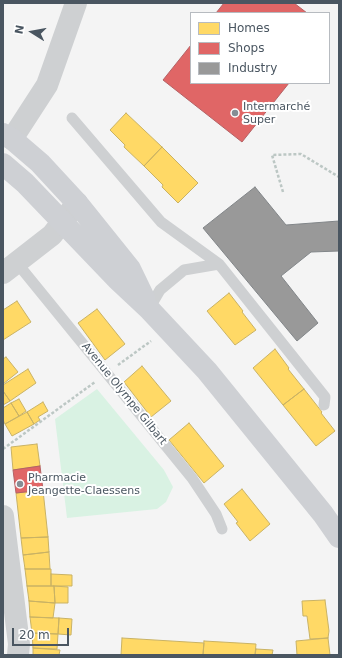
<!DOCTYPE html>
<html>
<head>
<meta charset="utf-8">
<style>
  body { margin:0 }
  #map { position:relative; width:342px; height:658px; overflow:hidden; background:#f4f4f4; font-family:"DejaVu Sans",sans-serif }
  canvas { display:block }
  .frame { position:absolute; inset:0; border:4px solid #4a5661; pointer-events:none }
  .legend { position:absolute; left:190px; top:12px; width:140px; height:72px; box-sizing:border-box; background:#fff; border:1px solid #b7bbc0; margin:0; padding:5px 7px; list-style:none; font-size:12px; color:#4a5661 }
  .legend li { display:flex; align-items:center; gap:8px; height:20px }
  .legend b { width:20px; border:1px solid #b7bbc0 }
  .north { position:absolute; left:12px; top:12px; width:40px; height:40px; -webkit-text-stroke:3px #fff; paint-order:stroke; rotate:281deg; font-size:11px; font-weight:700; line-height:16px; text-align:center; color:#4a5661 }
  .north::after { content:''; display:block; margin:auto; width:14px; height:18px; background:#4a5661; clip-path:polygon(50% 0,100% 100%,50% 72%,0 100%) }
  .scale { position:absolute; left:12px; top:628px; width:57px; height:18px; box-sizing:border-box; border:2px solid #4a5661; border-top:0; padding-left:5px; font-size:12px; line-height:14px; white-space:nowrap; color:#4a5661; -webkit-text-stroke:3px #fff; paint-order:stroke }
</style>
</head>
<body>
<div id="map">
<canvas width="342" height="658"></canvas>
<div class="frame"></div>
<ul class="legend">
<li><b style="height:11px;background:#ffd966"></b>Homes</li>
<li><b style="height:11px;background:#e06666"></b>Shops</li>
<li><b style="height:11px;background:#999"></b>Industry</li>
</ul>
<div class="north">N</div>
<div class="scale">20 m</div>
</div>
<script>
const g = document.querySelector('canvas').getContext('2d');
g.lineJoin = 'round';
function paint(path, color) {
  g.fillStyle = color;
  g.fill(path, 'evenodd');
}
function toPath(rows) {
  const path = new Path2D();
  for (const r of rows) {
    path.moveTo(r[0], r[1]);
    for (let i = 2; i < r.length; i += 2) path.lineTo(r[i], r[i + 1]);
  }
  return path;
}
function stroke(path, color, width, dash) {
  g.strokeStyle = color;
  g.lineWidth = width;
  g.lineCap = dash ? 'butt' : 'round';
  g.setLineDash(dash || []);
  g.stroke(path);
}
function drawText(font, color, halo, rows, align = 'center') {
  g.font = font + ' "DejaVu Sans",sans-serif';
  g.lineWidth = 4;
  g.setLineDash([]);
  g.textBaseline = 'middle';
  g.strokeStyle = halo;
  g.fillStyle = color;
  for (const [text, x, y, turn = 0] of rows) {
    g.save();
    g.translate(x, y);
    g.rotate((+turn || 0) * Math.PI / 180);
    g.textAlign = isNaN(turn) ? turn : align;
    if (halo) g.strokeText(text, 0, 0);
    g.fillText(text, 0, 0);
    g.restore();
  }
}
paint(toPath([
  [97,389,164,470,173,487,166,502,157,509,67,518,55,419]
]), '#d9f2e3');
const homes = toPath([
  [126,113,162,147,144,166,124,147,125,145,110,130,126,113],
  [162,147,198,183,178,203,162,187,163,185,144,166,162,147],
  [229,293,243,311,242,312,256,330,235,345,207,311,229,293],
  [17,301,31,322,3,340,3,310,17,301],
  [97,309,125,344,105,360,78,323,97,309],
  [275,349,289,368,288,369,304,389,283,405,253,368,275,349],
  [6,357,18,372,3,384,3,359,6,357],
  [142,366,171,401,151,417,124,382,142,366],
  [28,369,36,383,10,401,3,391,3,385,28,369],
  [304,389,322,412,321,413,335,431,316,446,283,405,304,389],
  [3,391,10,401,3,405,3,391],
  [19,399,26,411,19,416,11,403,19,399],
  [43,402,48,411,38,417,40,420,34,424,27,412,43,402],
  [11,403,19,416,5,424,3,420,3,408,11,403],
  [27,412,34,424,12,436,5,424,27,412],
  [189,423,224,466,204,483,169,440,189,423],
  [37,444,40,466,13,470,11,447,37,444],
  [242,489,270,524,250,541,236,523,238,522,224,504,242,489],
  [43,490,48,537,21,538,16,493,43,490],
  [48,537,49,552,23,555,21,538,48,537],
  [49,552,50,569,25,569,23,555,49,552],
  [25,569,51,569,51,586,27,586,25,569],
  [51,574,72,575,72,586,51,586,51,574],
  [27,586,54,586,55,603,29,601,27,586],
  [54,586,68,587,68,603,55,603,54,586],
  [325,600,329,631,328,638,310,639,307,616,303,616,302,601,325,600],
  [29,601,55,603,53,618,30,617,29,601],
  [30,617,59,618,58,634,32,633,30,617],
  [59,618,72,619,71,635,58,634,59,618],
  [32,633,58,634,57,649,33,648,32,633],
  [122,638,204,643,203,655,121,655,122,638],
  [328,638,330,655,297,655,296,641,328,638],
  [204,641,256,644,255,655,203,655,204,641],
  [33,648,60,650,59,655,33,655,33,648],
  [256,649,273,650,272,655,255,655,256,649]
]);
paint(homes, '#ffd966');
stroke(homes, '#c9b264', 1);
const shops = toPath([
  [224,3,294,3,307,13,216,13,224,3],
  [191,45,191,83,289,83,242,142,163,80,191,45],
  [40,466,43,490,16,493,13,470,40,466]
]);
paint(shops, '#e06666');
stroke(shops, '#b36164', 1);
const industry = toPath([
  [255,187,286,225,339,221,339,251,311,252,281,276,318,323,297,341,203,228,255,187]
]);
paint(industry, '#999');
stroke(industry, '#818588', 1);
stroke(toPath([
  [283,192,272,155,301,154,339,177],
  [118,365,151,341],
  [3,449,95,382]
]), '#bcc7c4', 2.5, [3, 2]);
stroke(toPath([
  [72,118,161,222,219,264,325,397,324,405],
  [17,263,192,478,216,514,222,529],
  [149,309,160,290,184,270,219,264]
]), '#ced0d2', 11);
stroke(toPath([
  [12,139,47,85,76,3],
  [3,273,52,235,77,203],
  [3,516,19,644,18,655]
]), '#ced0d2', 22);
stroke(toPath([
  [3,134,12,139,40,163,77,203,130,269,144,298],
  [3,164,25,183,117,279,149,309,207,371,323,514,339,537]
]), '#ced0d4', 22);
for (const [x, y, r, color] of [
  [235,113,4,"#868d94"],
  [20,484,4,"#868d94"]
]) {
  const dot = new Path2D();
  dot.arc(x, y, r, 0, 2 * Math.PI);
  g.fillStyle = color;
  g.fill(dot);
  stroke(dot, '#fff', 1.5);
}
drawText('11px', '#4a5661', '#fff', [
  ["Intermarché",243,107],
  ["Super",243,120],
  ["Pharmacie",28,478],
  ["Jeangette-Claessens",28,491]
], 'left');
drawText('11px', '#4a5661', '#fff', [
  ["Avenue Olympe Gilbart",124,394,51]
]);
</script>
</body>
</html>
